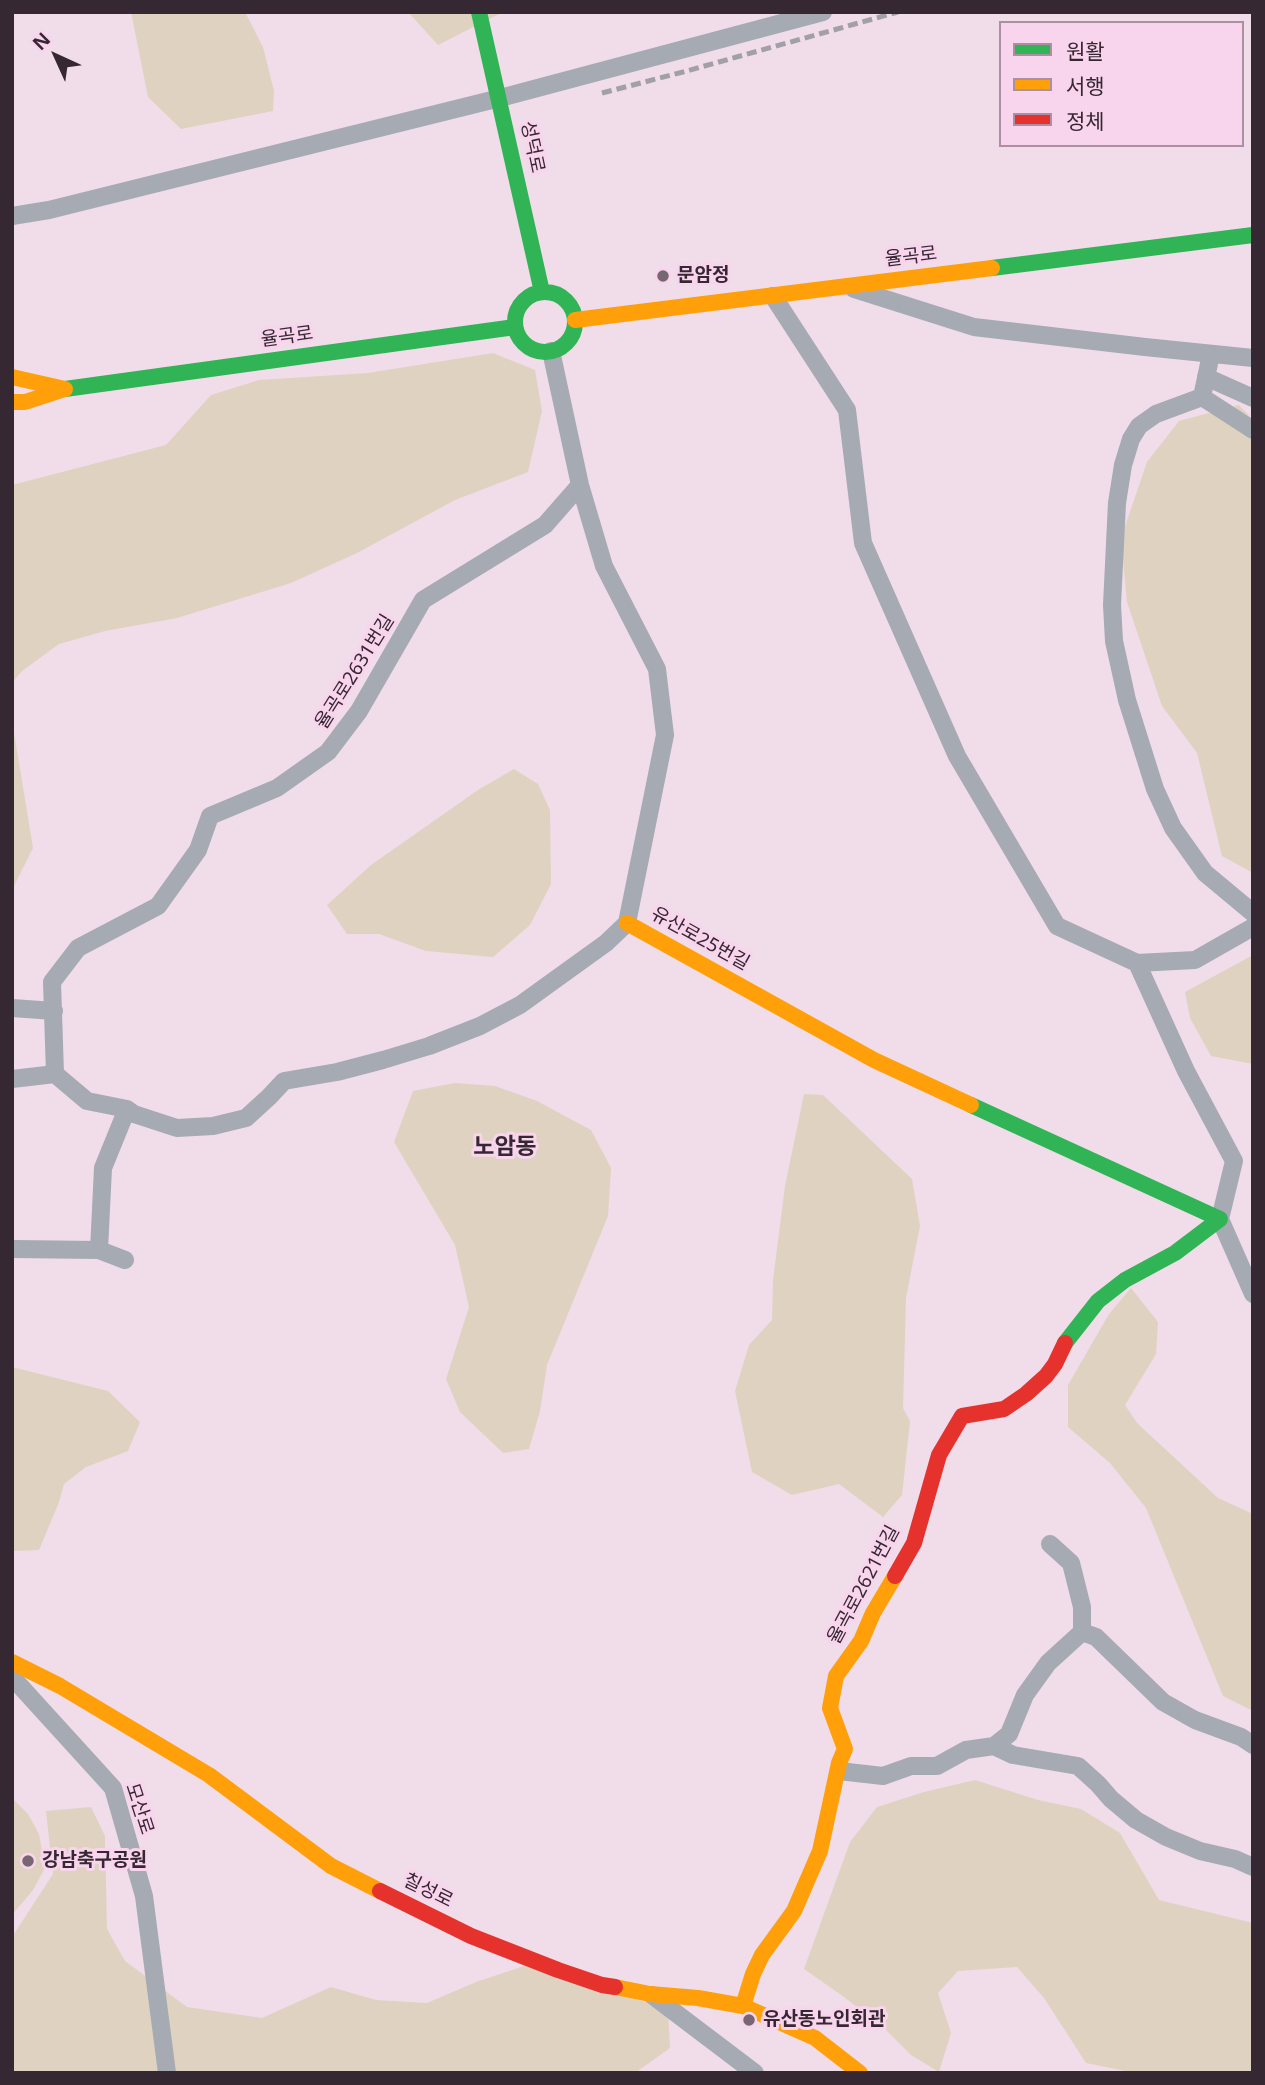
<!DOCTYPE html>
<html>
<head>
<meta charset="utf-8">
<style>
  body { margin:0 }
  #map { position:relative; width:1265px; height:2085px; overflow:hidden; background:#f1dcea; font-family:"Noto Sans","Noto Sans KR",sans-serif }
  canvas { display:block }
  .frame { position:absolute; inset:0; border:14px solid #362832; pointer-events:none }
  .legend { position:absolute; left:999px; top:21px; width:245px; height:126px; box-sizing:border-box; background:#f9d4ed; border:2px solid #ab8fa2; margin:0; padding:9px 12px; list-style:none; font-size:21px; color:#362832 }
  .legend li { display:flex; align-items:center; gap:14px; height:35px }
  .legend b { width:35px; border:2px solid #ab8fa2 }
  .north { position:absolute; left:21px; top:21px; width:70px; height:70px; -webkit-text-stroke:5px #f9d4ed; paint-order:stroke; rotate:315deg; font-size:19px; font-weight:700; line-height:28px; text-align:center; color:#362832 }
  .north::after { content:''; display:block; margin:auto; width:24px; height:32px; background:#362832; clip-path:polygon(50% 0,100% 100%,50% 72%,0 100%) }
</style>
</head>
<body>
<div id="map">
<canvas width="1265" height="2085"></canvas>
<div class="frame"></div>
<ul class="legend">
<li><b style="height:9px;background:#30b455"></b>원활</li>
<li><b style="height:9px;background:#ff9f0a"></b>서행</li>
<li><b style="height:9px;background:#e5322d"></b>정체</li>
</ul>
<div class="north">N</div>
</div>
<script>
const g = document.querySelector('canvas').getContext('2d');
g.lineJoin = 'round';
function paint(path, color) {
  g.fillStyle = color;
  g.fill(path, 'evenodd');
}
function toPath(rows) {
  const path = new Path2D();
  for (const r of rows) {
    if (r.length === 3) {
      path.moveTo(r[0] + r[2], r[1]);
      path.arc(r[0], r[1], r[2], 0, 2 * Math.PI);
      continue;
    }
    path.moveTo(r[0], r[1]);
    for (let i = 2; i < r.length; i += 2) path.lineTo(r[i], r[i + 1]);
  }
  return path;
}
function stroke(path, color, width, dash) {
  g.strokeStyle = color;
  g.lineWidth = width;
  g.lineCap = dash ? 'butt' : 'round';
  g.setLineDash(dash || []);
  g.stroke(path);
}
function drawText(font, color, halo, rows, align = 'center') {
  g.font = font + ' "Noto Sans","Noto Sans KR",sans-serif';
  g.lineWidth = 6;
  g.setLineDash([]);
  g.textBaseline = 'middle';
  g.strokeStyle = halo;
  g.fillStyle = color;
  for (const [text, x, y, turn = 0] of rows) {
    g.save();
    g.translate(x, y);
    g.rotate((+turn || 0) * Math.PI / 180);
    g.textAlign = isNaN(turn) ? turn : align;
    if (halo) g.strokeText(text, 0, 0);
    g.fillText(text, 0, 0);
    g.restore();
  }
}
paint(toPath([
  [131,12,245,12,263,47,274,91,273,111,181,129,148,97],
  [408,12,503,12,438,45],
  [493,353,535,370,542,411,528,472,455,500,357,553,291,583,177,618,105,631,59,644,22,671,12,683,12,485,166,445,211,395,259,380,368,373],
  [1239,405,1253,420,1253,873,1222,856,1197,753,1162,706,1127,602,1121,538,1147,462,1179,421],
  [12,720,33,848,12,890],
  [514,769,538,784,550,810,551,884,530,925,493,957,426,951,379,934,347,934,327,905,371,865,478,790],
  [1253,955,1253,1064,1211,1056,1190,1018,1185,992],
  [455,1083,495,1086,537,1101,591,1130,611,1168,608,1216,547,1365,540,1411,529,1449,503,1453,460,1412,446,1379,469,1307,455,1245,394,1142,413,1091],
  [804,1094,823,1095,912,1179,920,1226,906,1298,903,1408,910,1421,902,1495,883,1517,839,1484,792,1495,752,1472,735,1391,749,1345,772,1320,773,1280,785,1186],
  [1131,1288,1158,1322,1156,1354,1125,1405,1137,1423,1218,1498,1253,1514,1253,1711,1223,1696,1146,1508,1110,1463,1068,1427,1068,1385,1109,1314],
  [12,1367,108,1391,140,1422,128,1451,86,1467,64,1484,59,1502,39,1550,12,1551],
  [975,1780,1038,1800,1081,1809,1120,1833,1159,1900,1253,1923,1253,2073,1135,2073,1086,2063,1044,1998,1017,1967,958,1971,938,1993,951,2033,939,2072,911,2055,886,2030,844,1997,804,1969,850,1842,877,1807,924,1792],
  [12,1798,28,1814,39,1834,45,1868,33,1890,12,1915],
  [91,1807,105,1836,107,1929,125,1961,187,2007,262,2018,331,1987,376,2000,427,2003,476,1982,533,1963,668,2010,670,2048,635,2073,12,2073,12,1937,53,1874,46,1811]
]), '#e0d2c0');
stroke(toPath([
  [12,216,49,210,500,98,823,12],
  [854,289,974,327,1145,347,1253,358],
  [773,296,847,410,863,543,957,756,1057,926,1137,963,1195,960,1253,927],
  [551,351,580,485,604,566,657,669,665,735,627,923,606,943,520,1005,480,1026,429,1046,383,1060,337,1072,284,1081,269,1097,246,1118,213,1126,177,1128,134,1114,127,1109,87,1101,55,1074,52,982,78,948,158,906,198,850,210,816,277,788,328,752,359,711,423,600,545,525,580,485],
  [1211,354,1202,397,1156,414,1139,426,1131,439,1123,465,1117,503,1112,605,1114,641,1127,700,1155,789,1173,828,1205,873,1253,913],
  [1206,377,1253,398],
  [1202,397,1253,430],
  [1137,963,1186,1071,1234,1161,1220,1219,1253,1294],
  [12,1008,54,1011],
  [12,1079,55,1074],
  [12,1249,99,1250,125,1260],
  [99,1250,103,1168,127,1109],
  [1050,1544,1071,1563,1082,1607,1082,1632],
  [12,1677,113,1788,144,1896,167,2073],
  [994,1746,1009,1734,1025,1695,1048,1663,1082,1632,1096,1637,1163,1702,1195,1720,1241,1737,1253,1745],
  [839,1771,883,1776,911,1766,937,1766,966,1750,994,1746,1013,1755,1078,1766,1098,1784,1111,1799,1136,1820,1166,1837,1200,1851,1235,1859,1253,1867],
  [652,1995,755,2073]
]), '#a5aab3', 18);
stroke(toPath([
  [479,12,542,292],
  [992,268,1253,235],
  [545,322,30],
  [65,389,515,327],
  [971,1105,1220,1219,1175,1253,1125,1280,1098,1301,1065,1343]
]), '#30b455', 16);
stroke(toPath([
  [575,320,992,268],
  [12,377,65,389,25,402,12,402],
  [627,923,874,1060,971,1105],
  [12,1662,60,1686,209,1775,331,1866,380,1891],
  [615,1987,650,1994,698,1998,743,2006,815,2038,860,2073],
  [743,2006,753,1974,762,1955,794,1911,820,1851,839,1763,845,1749,830,1708,836,1676,861,1641,873,1613,895,1576]
]), '#ff9f0a', 16);
stroke(toPath([
  [895,1576,914,1543,939,1455,962,1416,1004,1409,1026,1394,1046,1376,1055,1364,1065,1343],
  [380,1891,471,1936,558,1970,602,1985,615,1987]
]), '#e5322d', 16);
stroke(toPath([
  [602,93,683,72,898,12]
]), '#a1a0a9', 5, [10, 5]);
for (const [x, y, r, color] of [
  [663,276,7,"#776772"],
  [28,1861,7,"#776772"],
  [749,2020,7,"#776772"]
]) {
  const dot = new Path2D();
  dot.arc(x, y, r, 0, 2 * Math.PI);
  g.fillStyle = color;
  g.fill(dot);
  stroke(dot, '#f9d4ed', 2.5);
}
drawText('19px', '#362832', '#f9d4ed', [
  ["성덕로",532,147,78],
  ["율곡로",911,257,-7],
  ["율곡로",287,337,-8],
  ["율곡로2631번길",355,672,-58],
  ["유산로25번길",700,939,29],
  ["율곡로2621번길",864,1585,-62],
  ["모산로",139,1809,72],
  ["칠성로",428,1891,26]
]);
drawText('bold 19px', '#362832', '#f9d4ed', [
  ["문암정",677,276],
  ["강남축구공원",42,1861],
  ["유산동노인회관",763,2020]
], 'left');
drawText('bold 23px', '#362832', '#f9d4ed', [
  ["노암동",505,1147]
]);
</script>
</body>
</html>
